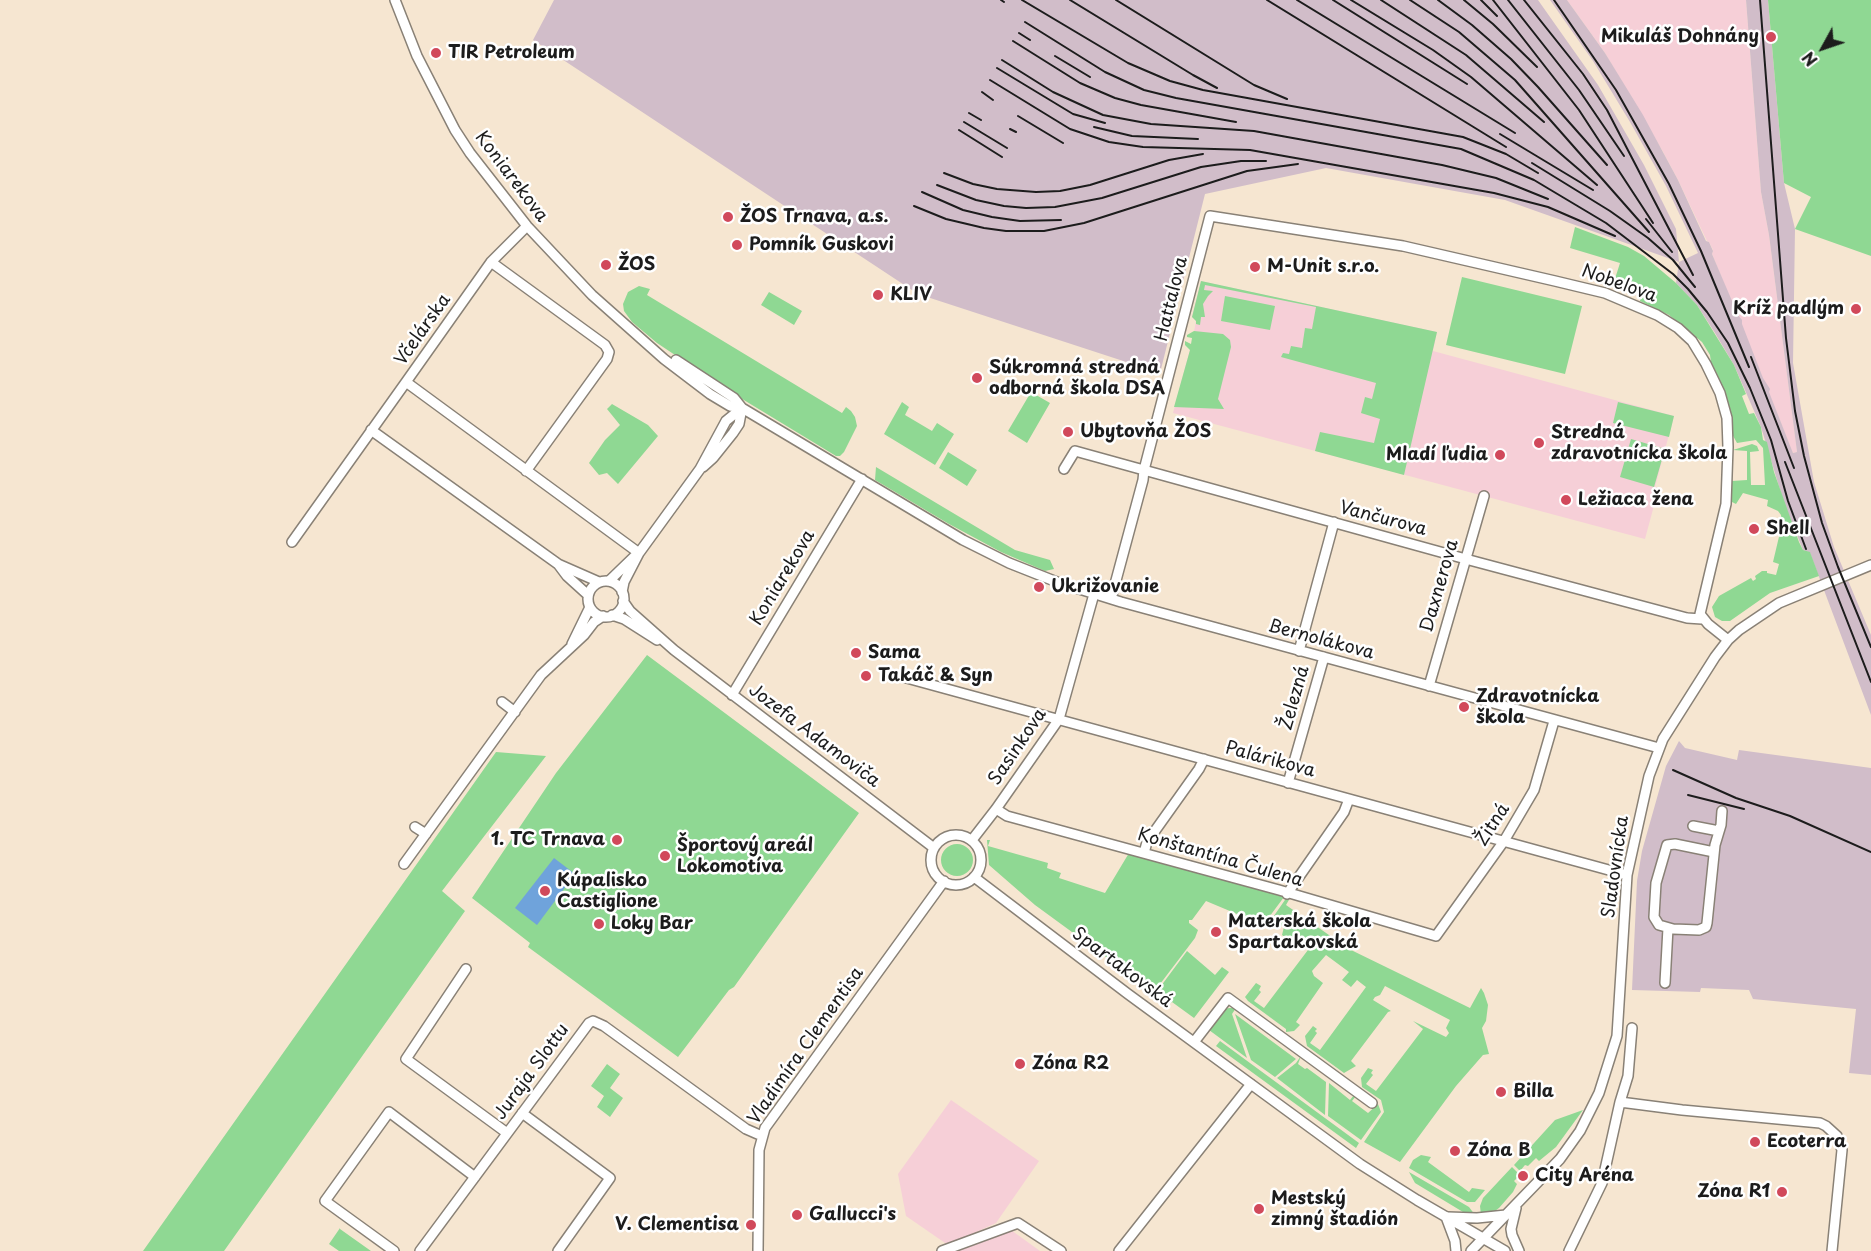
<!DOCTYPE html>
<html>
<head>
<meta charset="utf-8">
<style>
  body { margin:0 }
  #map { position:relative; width:1871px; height:1251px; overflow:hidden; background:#f6e6d1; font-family:"Playpen Sans",sans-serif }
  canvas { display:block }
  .north { position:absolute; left:1793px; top:18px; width:60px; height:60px; -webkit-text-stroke:4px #fff; paint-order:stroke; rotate:230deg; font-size:16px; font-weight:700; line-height:24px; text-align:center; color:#1c1c1c }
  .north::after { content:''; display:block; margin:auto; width:21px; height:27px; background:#1c1c1c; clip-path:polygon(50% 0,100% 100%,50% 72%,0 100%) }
</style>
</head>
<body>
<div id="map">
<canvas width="1871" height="1251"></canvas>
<div class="north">N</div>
</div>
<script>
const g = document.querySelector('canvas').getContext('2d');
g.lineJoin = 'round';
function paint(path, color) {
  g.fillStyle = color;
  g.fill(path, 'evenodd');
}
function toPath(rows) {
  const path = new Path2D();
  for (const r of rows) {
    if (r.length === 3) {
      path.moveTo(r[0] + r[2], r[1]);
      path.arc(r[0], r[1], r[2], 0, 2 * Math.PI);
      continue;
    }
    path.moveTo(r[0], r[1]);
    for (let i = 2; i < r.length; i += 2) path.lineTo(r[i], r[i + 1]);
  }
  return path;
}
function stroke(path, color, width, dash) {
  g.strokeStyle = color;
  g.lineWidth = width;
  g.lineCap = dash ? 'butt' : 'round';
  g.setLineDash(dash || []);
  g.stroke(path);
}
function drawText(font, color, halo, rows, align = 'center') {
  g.font = font + ' "Playpen Sans",sans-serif';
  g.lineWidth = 5;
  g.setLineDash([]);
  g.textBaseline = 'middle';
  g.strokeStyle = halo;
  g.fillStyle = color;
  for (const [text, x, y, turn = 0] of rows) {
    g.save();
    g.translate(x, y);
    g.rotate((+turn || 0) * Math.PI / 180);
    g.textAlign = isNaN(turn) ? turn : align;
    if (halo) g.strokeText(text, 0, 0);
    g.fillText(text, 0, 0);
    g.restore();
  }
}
paint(toPath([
  [1567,0,1746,0,1761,192,1769,235,1797,452,1793,453,1712,254,1713,250,1709,242,1707,241,1678,180,1662,150,1605,53],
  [1201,281,1437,332,1433,351,1674,416,1655,487,1659,487,1645,539,1173,413,1192,342,1196,321,1192,317],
  [951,1100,1039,1161,996,1223,948,1245,906,1216,898,1174],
  [1011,1230,1040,1251,955,1251]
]), '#f6cfd7');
paint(toPath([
  [554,0,1538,0,1598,85,1644,165,1676,229,1679,262,1698,253,1666,186,1630,122,1593,61,1550,0,1567,0,1605,53,1643,115,1678,180,1706,241,1709,242,1713,251,1712,254,1738,315,1742,320,1742,324,1763,378,1770,389,1769,392,1793,453,1797,452,1769,235,1761,192,1746,0,1768,0,1784,183,1795,229,1793,363,1814,482,1834,547,1871,635,1871,715,1810,553,1803,550,1784,503,1761,427,1734,365,1715,333,1697,305,1676,283,1679,262,1505,200,1326,168,1205,194,1160,373,918,294,533,40],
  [1679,741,1685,748,1737,760,1739,750,1871,768,1871,1075,1849,1073,1856,1009,1753,999,1749,990,1701,988,1700,992,1632,990,1637,881,1642,851,1666,766]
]), '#d1bdc9');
paint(toPath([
  [1768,0,1871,0,1871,256,1795,229,1811,197,1784,183],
  [1575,227,1628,247,1644,256,1676,283,1697,305,1734,365,1746,394,1742,396,1749,414,1754,413,1761,427,1763,440,1767,442,1774,472,1799,542,1803,550,1810,552,1819,576,1770,593,1730,621,1722,621,1715,617,1712,607,1719,596,1751,578,1753,581,1756,579,1755,576,1762,571,1767,571,1767,573,1776,575,1779,564,1773,562,1782,524,1781,515,1778,511,1767,506,1768,500,1743,493,1736,504,1732,502,1731,500,1732,481,1747,480,1747,451,1733,450,1752,444,1757,446,1759,451,1750,452,1751,485,1765,485,1763,448,1756,440,1737,443,1732,434,1724,389,1711,362,1710,355,1702,342,1669,315,1640,301,1641,295,1613,285,1620,263,1570,248],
  [1462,277,1582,306,1565,374,1446,345],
  [1201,281,1437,332,1404,475,1315,451,1320,432,1374,443,1380,419,1361,413,1365,397,1372,399,1376,383,1281,357,1283,353,1289,354,1291,346,1302,348,1305,328,1312,329,1316,307,1205,285,1204,290,1213,291,1208,296,1203,304,1205,317,1201,317,1200,325,1196,324,1196,321,1192,317],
  [639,286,650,289,647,295,842,413,846,407,851,411,855,417,857,426,844,452,840,456,836,456,729,391,657,343,632,322,624,311,623,304,628,292],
  [769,292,802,311,794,325,761,305],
  [1225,296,1275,306,1270,330,1221,321],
  [1194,331,1223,334,1230,340,1231,347,1218,399,1224,409,1174,407,1190,350,1185,345,1185,341,1191,344,1192,338,1187,337,1187,339,1187,335],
  [1031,392,1050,403,1027,443,1008,431],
  [902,402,909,407,905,415,932,431,937,423,954,434,935,465,884,434],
  [1618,402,1674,416,1669,437,1613,423],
  [612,404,648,425,658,436,618,484,607,473,599,475,589,463,605,440,620,425,607,409],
  [1631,439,1665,449,1654,487,1620,477],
  [948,452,977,470,967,486,939,468],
  [876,467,1015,550,1050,560,1054,569,1045,571,1001,552,949,524,875,480],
  [647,655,859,813,734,987,729,990,678,1057,528,947,530,943,472,898,556,773],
  [496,752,546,756,442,891,465,911,224,1251,143,1251],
  [987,840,990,840,988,846,1048,863,1047,868,1061,873,1059,878,1105,893,1129,853,1284,897,1261,928,1237,914,1206,901,1192,920,1189,920,1189,923,1198,930,1195,938,1154,992,1035,905,989,865],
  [957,860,16],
  [1287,897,1290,898,1286,905,1349,949,1470,1008,1481,988,1484,993,1488,1005,1486,1021,1482,1028,1489,1054,1483,1055,1456,1086,1400,1162,1364,1142,1384,1112,1381,1100,1362,1087,1361,1078,1368,1068,1373,1070,1371,1073,1373,1075,1366,1084,1376,1091,1423,1029,1413,1021,1446,1037,1449,1033,1446,1028,1450,1020,1385,986,1380,995,1375,997,1373,1000,1391,1011,1388,1012,1351,1061,1356,1066,1344,1073,1307,1046,1305,1036,1313,1026,1317,1029,1315,1031,1317,1033,1310,1043,1320,1050,1366,987,1357,980,1351,987,1342,980,1349,972,1326,955,1312,971,1314,976,1323,983,1296,1022,1300,1025,1294,1031,1286,1032,1286,1029,1248,1001,1245,997,1256,983,1261,986,1259,990,1261,992,1254,1001,1264,1008,1311,946,1301,938,1296,945,1282,935,1284,927,1276,922,1273,926,1269,923],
  [1187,951,1215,975,1222,967,1229,972,1194,1018,1172,1002,1169,1004,1155,994],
  [1229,1008,1236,1008,1232,1014,1247,1058,1209,1030,1225,1009],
  [1235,1014,1296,1059,1275,1077,1251,1060],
  [1220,1041,1359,1143,1356,1148,1216,1046],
  [1301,1056,1298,1064,1305,1069,1307,1068,1326,1082,1325,1115,1277,1078,1296,1063],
  [607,1064,620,1074,610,1088,623,1098,610,1117,597,1107,604,1096,591,1086],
  [1329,1083,1350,1100,1354,1095,1356,1096,1352,1101,1368,1113,1378,1104,1381,1112,1361,1140,1328,1116],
  [1583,1110,1556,1147,1539,1161,1536,1158,1528,1166,1525,1165,1520,1171,1514,1165,1555,1120],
  [1421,1155,1431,1157,1428,1162,1469,1192,1472,1188,1485,1190,1475,1202,1467,1202,1409,1168,1413,1160],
  [1512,1167,1520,1175,1514,1181,1517,1184,1513,1192,1499,1208,1492,1213,1481,1215,1480,1206,1483,1198],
  [1409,1172,1469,1207,1475,1215,1463,1212,1415,1183],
  [340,1228,340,1229,371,1251,339,1251,329,1244]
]), '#8fd893');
paint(toPath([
  [554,858,575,874,537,925,515,908]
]), '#6fa3db');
const minor = toPath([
  [395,0,417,56,455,130,470,153,527,226,592,295,664,359,710,394,730,406,742,408,963,540,1009,563,1057,582,1121,602,1659,748],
  [527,226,491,262,406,382,639,553],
  [491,262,605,345,609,352,607,359,526,471],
  [676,360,734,398,742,408],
  [371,430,558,564,567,576,588,595],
  [703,467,713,458,733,433,739,424,742,408],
  [1064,469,1075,451,1473,561,1687,618,1702,619],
  [292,542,406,382],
  [558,564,599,582],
  [609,581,637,554],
  [606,599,18],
  [622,592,624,582,639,553,700,469,726,421,742,408],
  [1111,599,1143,480,1144,470,1210,216,1403,246,1555,281,1605,293,1657,315,1678,328,1692,341,1706,364,1720,393,1727,418,1728,447,1726,504,1700,614,1708,624,1728,640],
  [623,601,630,611,674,650,934,848],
  [612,615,624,619,657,640],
  [572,644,590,607],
  [1299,651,1334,522],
  [903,677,1627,875],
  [1429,686,1484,496],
  [732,695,862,479],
  [502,702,515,712],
  [1288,783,1324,657],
  [996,809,1007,816,1279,890,1436,936,1504,841,1534,790,1554,721],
  [1693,826,1719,831],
  [415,827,426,834],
  [956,860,25],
  [972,840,996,809,1059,719,1094,594],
  [1714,852,1675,844,1667,845,1656,883,1654,917,1659,925,1673,929,1699,930,1706,927,1707,923,1715,845,1721,825,1722,811],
  [1144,853,1147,842,1199,769,1204,759],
  [404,864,541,675,584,635,594,622,603,616],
  [974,877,1128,994,1360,1164,1417,1200,1505,1251],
  [1287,894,1344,812,1349,799],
  [466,969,406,1059,507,1133],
  [1665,983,1668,928],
  [1194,1042,1228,998,1372,1103],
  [1620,1102,1628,1076,1632,1028],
  [522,1113,610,1178,558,1251],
  [1516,1208,1511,1229,1512,1235,1519,1251],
  [1446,1217,1455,1241,1456,1251],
  [1448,1217,1477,1218,1506,1215],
  [394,1251,325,1201,389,1112,475,1177],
  [420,1251,589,1023,593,1021,604,1026,746,1129,762,1136],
  [758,1251,759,1150,765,1128,944,881],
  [942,1251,1018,1223,1061,1251],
  [1119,1251,1251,1084],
  [1471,1251,1560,1159,1580,1131,1599,1093,1617,1036,1627,875,1649,776,1663,739,1715,657,1728,640,1739,630,1779,603,1871,565],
  [1569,1251,1602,1183,1620,1102,1682,1110,1820,1123,1826,1126,1837,1136,1842,1150,1832,1251]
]);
stroke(minor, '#898176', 12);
stroke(minor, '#fff', 9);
stroke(toPath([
  [1001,0,1004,2],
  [1022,0,1128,63,1170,81,1203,90,1463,137,1506,154,1538,173],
  [1070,0,1193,75,1217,88],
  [1116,0,1254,85,1287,99],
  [1267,0,1506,147],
  [1297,0,1515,133],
  [1333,0,1467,84],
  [1351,0,1433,50,1471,77,1597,185],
  [1381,0,1466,55,1544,122],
  [1410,0,1459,32,1515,80,1649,232],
  [1438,0,1472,25,1511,59,1538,87,1607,165],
  [1464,0,1493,24,1537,67],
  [1481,0,1497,16],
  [1493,0,1579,110,1653,223],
  [1508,0,1579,90,1624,156],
  [1524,0,1583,74,1607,110,1693,275],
  [1554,0,1616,90,1669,184,1701,251,1749,367],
  [1760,0,1786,338,1795,411,1804,456,1822,523,1838,567,1871,647],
  [1025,22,1105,72,1144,90,1176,98,1461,149,1534,180,1606,223,1673,274,1688,289,1707,312,1728,343,1750,388,1771,440,1788,501,1806,549],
  [1019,33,1030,40],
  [1013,41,1080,83,1115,98,1141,105,1236,122],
  [1055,56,1090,77],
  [1002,60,1053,92,1103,115,1151,124,1254,131,1442,165,1496,178,1548,199],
  [997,68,1073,114,1105,123],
  [990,80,1070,129,1109,142,1143,147,1250,150,1494,193,1548,207,1615,236],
  [982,92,993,100],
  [969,113,981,120],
  [1018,116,1063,143],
  [964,122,1007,148],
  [1094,127,1132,136,1198,139],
  [1010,129,1016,132],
  [959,130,1002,157],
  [1500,134,1593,190],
  [1532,163,1610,211,1648,238,1673,260,1695,287],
  [944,173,973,184,997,189,1036,192,1060,191,1090,185,1169,160,1203,154],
  [937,185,976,200,1004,206,1026,208,1055,207,1102,198,1201,167,1241,161,1266,161],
  [922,192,963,210,992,217,1020,221,1061,220],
  [914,206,946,219,984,228,1006,231,1044,231,1084,223,1247,171,1298,164],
  [1646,219,1672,252],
  [1751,357,1794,468],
  [1785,462,1871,682],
  [1673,770,1736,798,1790,816,1871,852],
  [1688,795,1744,809]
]), '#1c1c1c', 2);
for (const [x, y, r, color] of [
  [1771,37,6,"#d1495b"],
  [436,53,6,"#d1495b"],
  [728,217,6,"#d1495b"],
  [737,245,6,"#d1495b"],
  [606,265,6,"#d1495b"],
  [1255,267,6,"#d1495b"],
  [878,295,6,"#d1495b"],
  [1856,309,6,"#d1495b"],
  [977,378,6,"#d1495b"],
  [1068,432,6,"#d1495b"],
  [1539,443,6,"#d1495b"],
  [1500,455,6,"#d1495b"],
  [1566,500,6,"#d1495b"],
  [1754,529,6,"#d1495b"],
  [1039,587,6,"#d1495b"],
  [856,653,6,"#d1495b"],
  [866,676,6,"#d1495b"],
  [1464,707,6,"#d1495b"],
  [617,840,6,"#d1495b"],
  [665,856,6,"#d1495b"],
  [545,891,6,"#d1495b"],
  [599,924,6,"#d1495b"],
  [1216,932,6,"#d1495b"],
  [1020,1064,6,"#d1495b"],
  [1501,1092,6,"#d1495b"],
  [1755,1142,6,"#d1495b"],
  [1455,1151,6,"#d1495b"],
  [1523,1176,6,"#d1495b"],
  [1782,1192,6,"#d1495b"],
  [1259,1209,6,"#d1495b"],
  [797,1215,6,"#d1495b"],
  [751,1225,6,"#d1495b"]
]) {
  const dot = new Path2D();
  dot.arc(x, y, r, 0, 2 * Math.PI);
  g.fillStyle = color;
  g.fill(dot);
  stroke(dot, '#fff', 2);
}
drawText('bold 18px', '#1c1c1c', '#fff', [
  ["Mikuláš Dohnány",1759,37,"right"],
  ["TIR Petroleum",448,53],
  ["ŽOS Trnava, a.s.",740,217],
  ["Pomník Guskovi",749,245],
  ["ŽOS",618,265],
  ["M-Unit s.r.o.",1267,267],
  ["KLIV",890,295],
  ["Kríž padlým",1844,309,"right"],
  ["Súkromná stredná",989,368],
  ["odborná škola DSA",989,389],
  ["Ubytovňa ŽOS",1080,432],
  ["Stredná",1551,433],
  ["zdravotnícka škola",1551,454],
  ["Mladí ľudia",1488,455,"right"],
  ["Ležiaca žena",1578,500],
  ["Shell",1766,529],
  ["Ukrižovanie",1051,587],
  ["Sama",868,653],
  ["Takáč & Syn",878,676],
  ["Zdravotnícka",1476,697],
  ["škola",1476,718],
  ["1. TC Trnava",605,840,"right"],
  ["Športový areál",677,846],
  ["Lokomotíva",677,867],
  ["Kúpalisko",557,881],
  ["Castiglione",557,902],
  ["Materská škola",1228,922],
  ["Spartakovská",1228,943],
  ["Loky Bar",611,924],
  ["Zóna R2",1032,1064],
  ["Billa",1513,1092],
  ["Ecoterra",1767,1142],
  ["Zóna B",1467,1151],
  ["City Aréna",1535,1176],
  ["Zóna R1",1770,1192,"right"],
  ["Mestský",1271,1199],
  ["zimný štadión",1271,1220],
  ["Gallucci's",809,1215],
  ["V. Clementisa",739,1225,"right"]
], 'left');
drawText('18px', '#1c1c1c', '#fff', [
  ["Koniarekova",511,177,53],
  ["Nobelova",1619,284,20],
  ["Hattalova",1172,299,-76],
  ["Včelárska",423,330,-55],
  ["Vančurova",1383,519,15],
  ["Koniarekova",783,578,-59],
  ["Daxnerova",1440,586,-74],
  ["Bernolákova",1321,640,15],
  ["Železná",1295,698,-74],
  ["Jozefa Adamoviča",814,736,37],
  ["Sasinkova",1018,747,-56],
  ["Palárikova",1270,760,15],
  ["Žitná",1493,825,-57],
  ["Konštantína Čulena",1220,858,16],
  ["Sladovnícka",1616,867,-82],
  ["Spartakovská",1122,968,37],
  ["Vladimíra Clementisa",806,1046,-55],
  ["Juraja Slottu",532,1072,-54]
]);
</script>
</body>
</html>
